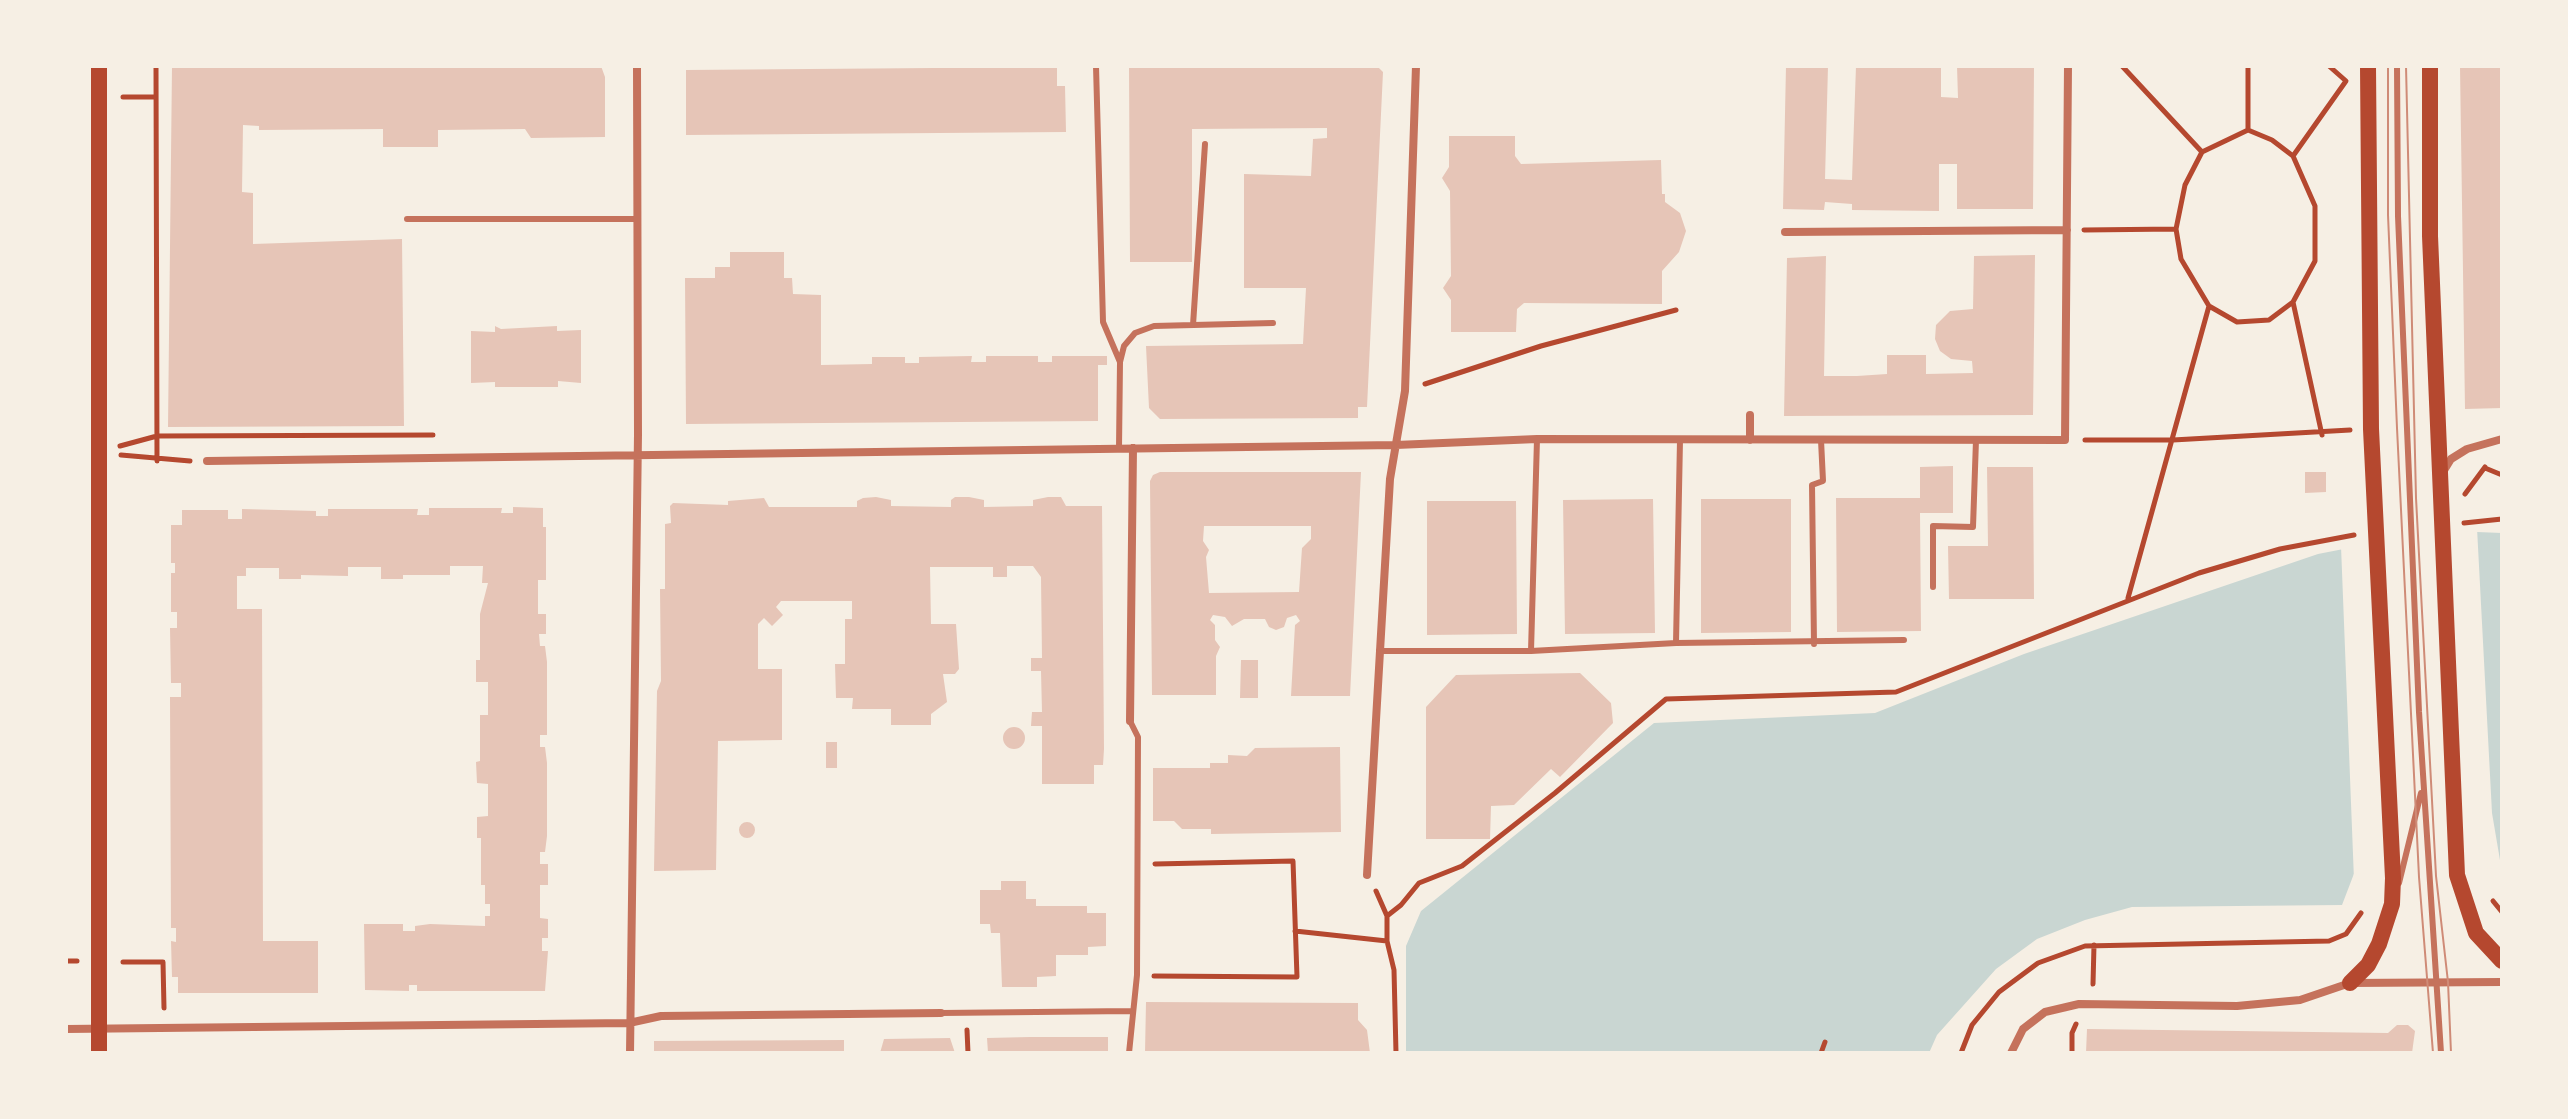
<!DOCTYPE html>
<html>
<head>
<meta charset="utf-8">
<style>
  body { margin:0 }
  #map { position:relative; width:2568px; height:1119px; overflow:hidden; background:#f6efe4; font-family:"Space Grotesk",sans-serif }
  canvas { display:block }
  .frame { position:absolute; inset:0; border:68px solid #f6efe4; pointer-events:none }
</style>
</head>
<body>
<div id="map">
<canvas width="2568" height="1119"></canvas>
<div class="frame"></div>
</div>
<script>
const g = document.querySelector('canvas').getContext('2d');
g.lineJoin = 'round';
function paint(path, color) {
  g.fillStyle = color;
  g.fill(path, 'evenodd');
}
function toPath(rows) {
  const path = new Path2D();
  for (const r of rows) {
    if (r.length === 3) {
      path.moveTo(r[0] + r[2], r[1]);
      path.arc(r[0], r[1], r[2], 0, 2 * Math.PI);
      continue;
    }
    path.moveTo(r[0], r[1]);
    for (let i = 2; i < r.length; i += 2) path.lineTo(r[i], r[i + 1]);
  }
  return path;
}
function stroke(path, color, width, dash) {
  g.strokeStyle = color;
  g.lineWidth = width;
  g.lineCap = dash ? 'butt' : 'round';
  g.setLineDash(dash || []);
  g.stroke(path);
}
paint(toPath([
  [2477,532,2502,533,2502,870,2499,864,2355,871,2342,905,2132,907,2085,920,2037,939,1996,969,1937,1035,1929,1053,1406,1053,1406,946,1421,911,1654,723,1875,713,2024,654,2318,554,2405,537]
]), '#c9d6d2');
paint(toPath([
  [2477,528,2492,813,2502,872,2497,868,2358,874,2354,880,2341,546,2404,533]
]), '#f6efe4');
paint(toPath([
  [172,66,601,66,605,77,605,137,531,138,525,129,438,130,438,147,383,147,383,129,259,130,259,126,243,125,242,192,253,193,253,244,402,239,404,426,168,427],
  [1129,66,1377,66,1383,72,1367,407,1358,407,1358,418,1160,419,1149,408,1146,346,1303,344,1306,288,1244,288,1244,174,1311,176,1313,139,1327,138,1327,128,1192,129,1192,262,1130,262],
  [1786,66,1828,66,1825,179,1852,180,1856,66,1941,66,1941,97,1958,98,1957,66,2034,66,2033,209,1957,209,1957,164,1939,164,1939,211,1852,210,1852,204,1825,202,1824,210,1783,209],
  [2460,66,2502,66,2502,408,2465,409],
  [1057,67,1057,86,1065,86,1066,132,686,135,686,70],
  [1449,136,1515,136,1515,156,1521,164,1661,160,1662,194,1665,194,1665,202,1680,213,1686,231,1679,252,1662,271,1662,304,1524,303,1517,309,1516,332,1451,332,1451,300,1443,288,1451,276,1450,191,1442,178,1449,167],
  [730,252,784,252,784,278,792,278,793,294,821,295,821,365,872,364,872,357,905,357,905,363,919,363,919,357,972,356,971,362,986,362,986,356,1038,356,1038,362,1052,362,1052,356,1107,356,1107,365,1098,365,1098,421,686,424,685,278,715,278,715,267,730,267],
  [2035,255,2033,415,1784,416,1787,258,1826,256,1824,376,1857,376,1887,374,1887,355,1926,355,1926,374,1973,373,1972,361,1951,359,1940,351,1935,339,1936,325,1950,311,1973,309,1974,256],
  [495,326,501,329,557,326,557,331,581,330,581,383,558,381,558,387,495,387,495,382,471,383,471,331,495,332],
  [1953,466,1953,513,1920,513,1921,631,1837,632,1836,498,1920,498,1920,467],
  [1987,467,2033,467,2034,599,1949,599,1948,546,1988,546],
  [1160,472,1361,472,1350,696,1291,696,1295,625,1300,621,1296,615,1287,618,1284,627,1276,630,1269,627,1265,619,1244,619,1232,626,1225,617,1213,615,1210,620,1215,625,1215,640,1220,647,1216,656,1216,695,1152,695,1150,481,1153,475],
  [1204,526,1311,526,1311,539,1302,548,1299,592,1209,593,1206,557,1209,550,1203,541],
  [2305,472,2326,472,2326,492,2305,493],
  [876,497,891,500,891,506,951,507,951,500,955,497,969,497,984,500,984,507,1033,506,1033,500,1048,497,1061,497,1066,506,1102,506,1104,749,1103,765,1094,765,1094,784,1042,784,1042,726,1031,726,1032,712,1042,712,1041,671,1031,671,1031,658,1042,658,1041,577,1033,566,1007,566,1007,577,993,577,993,567,930,567,931,624,956,624,959,669,955,674,943,674,947,702,931,714,931,725,891,725,891,709,852,709,853,698,836,698,835,664,845,664,845,619,852,619,852,601,781,601,776,607,783,615,772,626,764,618,758,624,758,669,782,669,782,740,718,741,716,870,654,871,657,691,661,681,660,589,665,589,665,524,671,523,670,506,673,503,728,505,728,501,764,498,769,507,857,507,857,501,863,498],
  [1653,499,1655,633,1565,634,1563,500],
  [1701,499,1791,499,1791,632,1701,633],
  [1427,501,1516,501,1517,634,1427,635],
  [513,507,543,508,543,527,546,527,546,580,538,580,538,614,546,614,546,634,539,634,540,646,545,646,547,662,547,735,540,735,540,747,545,747,547,763,547,836,545,852,540,852,540,864,548,864,548,885,540,885,540,918,548,919,548,938,542,938,542,951,548,951,545,991,417,991,417,985,409,985,409,991,365,990,364,924,403,924,403,931,415,931,415,926,430,924,485,926,485,916,490,916,490,904,485,904,485,885,481,885,481,838,477,838,477,817,488,816,488,784,477,783,476,762,480,761,480,715,488,715,488,682,476,682,476,660,480,660,480,614,488,583,482,583,483,566,450,566,450,575,403,575,403,579,381,579,381,567,348,567,348,576,301,575,301,579,279,579,279,568,246,568,246,576,237,576,237,609,262,609,263,941,318,941,318,993,178,993,178,977,172,977,171,941,176,942,176,928,171,928,170,697,181,697,181,683,171,683,170,628,177,628,177,612,171,612,171,573,175,573,175,563,171,563,171,525,182,525,182,510,228,510,228,519,242,519,242,509,316,511,316,516,328,516,328,509,418,509,417,515,429,515,429,508,502,508,501,513,513,513],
  [1241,660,1258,660,1258,698,1240,698],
  [1580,673,1611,703,1613,723,1560,777,1551,769,1514,805,1491,806,1490,839,1426,839,1426,707,1456,675],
  [1014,738,11],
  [826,742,837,742,837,768,826,768],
  [1340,747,1341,832,1211,834,1211,829,1182,829,1174,821,1153,821,1153,768,1210,768,1210,763,1228,763,1228,755,1247,756,1255,748],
  [747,830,8],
  [1001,881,1026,881,1026,899,1036,899,1036,906,1087,906,1087,913,1106,913,1106,946,1088,947,1088,955,1056,955,1056,976,1037,977,1037,987,1002,987,1000,933,991,933,990,924,980,924,980,890,1001,890],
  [1146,1002,1358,1003,1358,1020,1367,1030,1370,1053,1145,1053],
  [2397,1025,2408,1025,2415,1031,2412,1053,2086,1053,2087,1029,2388,1033],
  [1030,1037,1108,1037,1108,1053,988,1053,987,1038],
  [950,1038,955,1053,880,1053,884,1039],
  [844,1040,844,1053,654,1053,654,1041]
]), '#e6c5b7');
stroke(toPath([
  [156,66,157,461],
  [2122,66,2202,152],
  [2248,66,2248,130],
  [123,97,155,97],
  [2248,130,2272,140,2293,156,2315,206,2315,261,2293,302,2269,320,2237,322,2209,306,2181,259,2176,229,2185,185,2202,152,2248,130],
  [2293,156,2346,81,2329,66],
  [2084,230,2176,229],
  [2293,302,2322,435],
  [1425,384,1541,346,1676,310],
  [2085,440,2173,440,2350,430],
  [120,446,157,436,433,435],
  [121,455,190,461],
  [2485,468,2502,475],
  [2465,494,2485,467],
  [2464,523,2502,519],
  [2128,598,2209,306],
  [1376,891,1387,916],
  [2493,901,2502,912],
  [1295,931,1387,941],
  [66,961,77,961],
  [123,962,163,962,164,1008],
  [1154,976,1297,977,1293,861,1155,864],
  [2093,984,2094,945],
  [967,1030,968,1053],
  [1396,1053,1394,970,1387,941,1387,916,1401,905,1419,883,1462,866,1555,793,1666,699,1896,692,2199,573,2280,549,2354,535],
  [1821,1053,1825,1042],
  [1961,1053,1972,1025,1999,992,2038,963,2085,946,2329,941,2346,934,2361,913],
  [2072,1053,2072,1033,2076,1024]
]), '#b5482f', 5);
stroke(toPath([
  [1096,66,1103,322,1120,362],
  [2397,66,2398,216,2419,712,2441,1053],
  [407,219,638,219],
  [1193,325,1205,144],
  [1119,448,1120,362,1124,346,1135,333,1154,326,1273,323],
  [1933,587,1933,526,1973,527,1976,440],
  [1676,643,1680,440],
  [1814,644,1812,485,1823,481,1821,440],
  [1379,651,1531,651,1676,643,1904,640],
  [1531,651,1537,439],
  [2399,883,2421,793],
  [941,1013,1131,1011],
  [1129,1053,1137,975,1138,737,1130,721]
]), '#c5725c', 6);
stroke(toPath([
  [1785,232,2067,230],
  [1750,440,1750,415],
  [207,461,1396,445,1537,439,2065,440,2068,66],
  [2443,472,2451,459,2467,449,2502,439],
  [1130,721,1133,448],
  [1367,875,1390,479,1405,391,1416,66],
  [66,1029,629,1023,661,1016,941,1013],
  [630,1053,638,434,637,66],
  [2011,1053,2023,1029,2045,1012,2079,1004,2237,1006,2300,1000,2350,983,2502,982]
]), '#c5725c', 8);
stroke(toPath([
  [99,66,99,1053],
  [2430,66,2430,236,2457,875,2476,933,2502,961],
  [2350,983,2368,965,2379,944,2392,904,2393,878,2371,429,2368,66]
]), '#b5482f', 16);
stroke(toPath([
  [2388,66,2388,215,2397,428,2419,877,2433,1053],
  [2406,66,2416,498,2436,876,2448,982,2451,1053]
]), '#cf8b77', 2);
</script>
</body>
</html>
